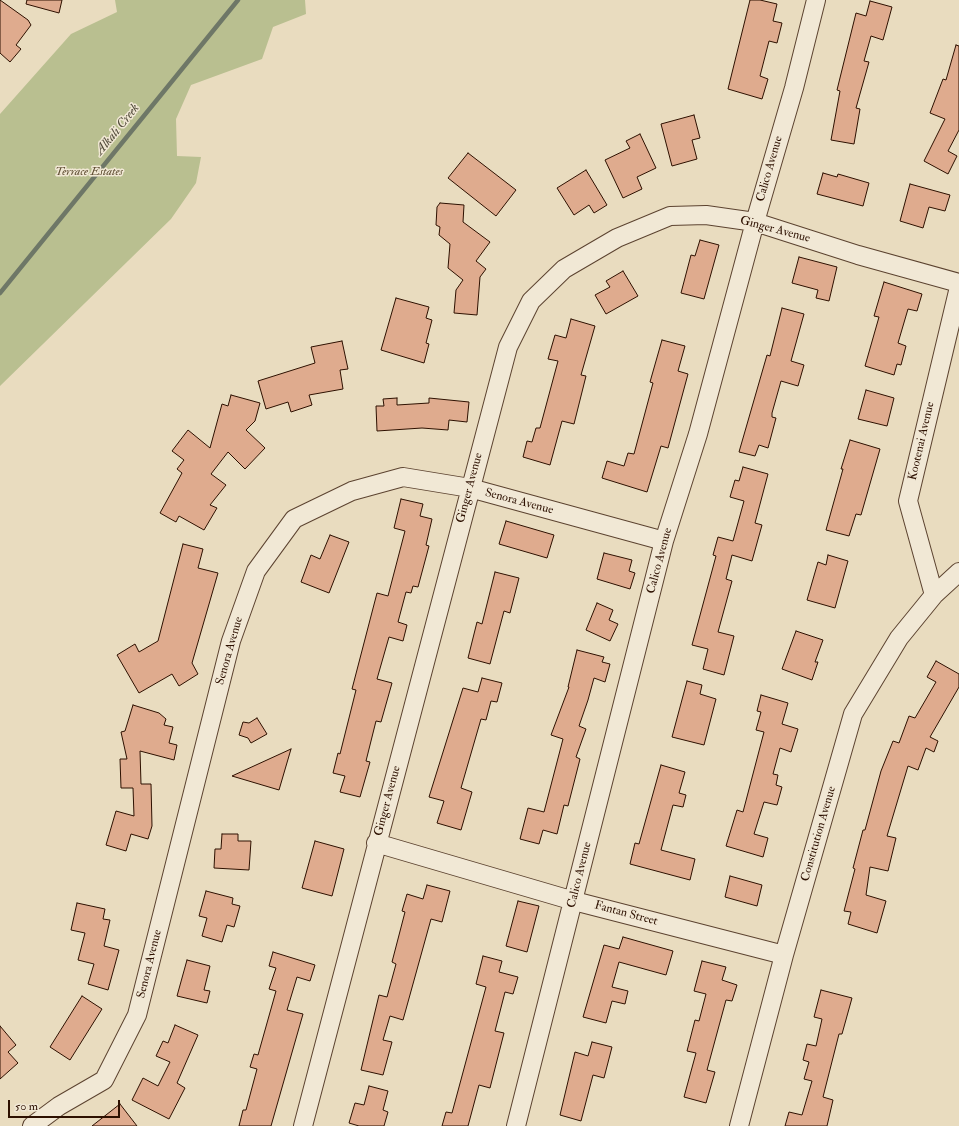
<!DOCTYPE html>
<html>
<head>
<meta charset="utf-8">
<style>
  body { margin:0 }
  #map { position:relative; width:959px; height:1126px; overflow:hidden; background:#e9dcbf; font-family:"IM FELL Double Pica",serif }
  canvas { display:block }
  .scale { position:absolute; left:8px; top:1100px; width:112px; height:18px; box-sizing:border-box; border:2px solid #2d1000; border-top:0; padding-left:5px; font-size:12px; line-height:14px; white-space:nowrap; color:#2d1000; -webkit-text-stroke:3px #f1e8d5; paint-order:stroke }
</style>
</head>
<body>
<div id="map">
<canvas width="959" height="1126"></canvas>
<div class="scale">50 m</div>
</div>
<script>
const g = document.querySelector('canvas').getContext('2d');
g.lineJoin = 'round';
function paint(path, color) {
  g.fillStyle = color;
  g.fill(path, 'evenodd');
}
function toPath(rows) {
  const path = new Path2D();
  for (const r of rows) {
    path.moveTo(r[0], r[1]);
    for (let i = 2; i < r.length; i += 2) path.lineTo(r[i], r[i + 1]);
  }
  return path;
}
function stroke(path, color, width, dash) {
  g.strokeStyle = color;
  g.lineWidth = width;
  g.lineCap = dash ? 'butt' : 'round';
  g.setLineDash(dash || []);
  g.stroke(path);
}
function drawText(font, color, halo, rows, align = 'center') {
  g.font = font + ' "IM FELL Double Pica",serif';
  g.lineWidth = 3;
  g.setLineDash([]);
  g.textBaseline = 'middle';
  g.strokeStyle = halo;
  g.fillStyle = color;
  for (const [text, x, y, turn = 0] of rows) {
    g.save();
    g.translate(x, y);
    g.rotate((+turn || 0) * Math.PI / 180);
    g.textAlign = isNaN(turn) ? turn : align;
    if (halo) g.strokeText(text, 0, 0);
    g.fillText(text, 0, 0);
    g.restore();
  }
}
paint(toPath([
  [115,0,305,0,306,14,273,27,262,59,191,85,176,119,177,156,201,157,196,183,171,219,0,386,0,114,71,34,117,12]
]), '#b9bf90');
stroke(toPath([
  [0,293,238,0]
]), '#6e7767', 4.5);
const building = toPath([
  [0,0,28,20,31,25,16,45,21,49,10,62,0,53,0,0],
  [27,0,62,0,59,13,26,4,27,0],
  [750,0,760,0,777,4,773,21,782,23,777,43,769,41,760,76,768,79,762,99,728,89,750,0],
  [870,1,892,7,883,40,871,36,864,61,869,62,856,108,860,109,854,144,831,140,840,91,837,90,856,13,866,16,870,1],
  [956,45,959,46,959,130,948,151,957,156,948,174,924,161,945,119,930,113,943,79,946,80,956,45],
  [694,115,700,138,692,140,697,159,672,166,661,124,694,115],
  [640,134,656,168,637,177,642,189,623,198,605,160,630,148,626,141,640,134],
  [468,153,516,190,496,216,448,178,468,153],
  [586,170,607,205,594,213,589,205,574,215,557,188,586,170],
  [823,173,837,177,838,174,869,183,863,206,817,194,823,173],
  [910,184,950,195,945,211,929,207,923,228,900,221,910,184],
  [440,203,464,205,463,222,490,242,476,261,486,269,480,277,477,315,454,313,456,290,463,280,448,268,450,244,439,235,440,227,436,225,437,207,440,203],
  [700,240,719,245,704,299,681,293,691,255,695,256,700,240],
  [799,257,837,267,829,301,816,298,818,290,792,283,799,257],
  [623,271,638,296,606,314,595,295,610,287,606,281,623,271],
  [884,282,922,294,917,311,908,309,898,343,906,346,901,365,897,364,894,375,865,366,879,317,874,316,884,282],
  [396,298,429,307,426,318,432,320,426,343,429,344,424,363,381,350,396,298],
  [782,308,804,314,791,361,804,365,798,386,781,381,772,413,772,417,776,418,768,448,759,445,755,456,739,452,767,355,770,356,782,308],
  [571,319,595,326,581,375,586,376,574,424,562,421,550,465,523,457,527,441,532,442,536,428,540,428,558,361,548,359,555,335,566,338,571,319],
  [662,340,685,346,678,371,688,374,668,448,661,446,647,492,602,478,607,461,624,466,628,453,634,454,653,383,650,382,662,340],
  [342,341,348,369,340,370,343,389,309,395,312,405,291,412,288,402,266,409,258,381,315,363,311,347,342,341],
  [866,390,894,398,887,426,858,419,866,390],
  [231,395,260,403,255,421,246,430,265,448,245,469,228,452,211,474,226,485,210,505,217,508,204,530,179,516,176,522,160,513,182,473,177,469,184,460,172,451,188,430,210,448,222,404,228,406,231,395],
  [397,398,397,405,429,403,429,398,469,402,467,422,449,420,448,430,422,428,377,431,376,406,384,406,383,399,397,398],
  [850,440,880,449,861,515,856,514,849,536,826,530,843,469,841,469,850,440],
  [743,467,768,474,755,523,762,525,752,561,732,555,726,579,732,581,718,632,734,636,724,675,703,669,708,649,692,645,716,556,713,555,718,537,733,541,744,501,730,497,735,480,739,481,743,467],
  [401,499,423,504,420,516,432,519,426,545,429,546,418,587,413,586,411,593,406,592,398,622,407,625,403,641,389,637,377,679,392,683,381,722,376,721,366,761,370,762,360,797,340,792,345,776,333,773,338,753,340,754,356,690,352,689,377,593,388,596,405,531,394,528,401,499],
  [506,521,554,535,547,558,499,544,506,521],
  [330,535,349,542,329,593,301,582,311,555,320,559,330,535],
  [183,544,203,549,198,568,218,573,192,663,198,674,179,686,172,674,139,693,117,655,135,644,139,652,158,641,183,544],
  [604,553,632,560,629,571,635,573,630,589,597,579,604,553],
  [828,555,848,561,835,608,807,600,818,562,826,565,828,555],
  [495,572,519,578,510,613,504,611,490,664,468,658,477,622,482,624,495,572],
  [597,603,613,610,609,620,618,624,610,641,586,630,597,603],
  [796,631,823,640,815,662,818,662,812,680,782,669,796,631],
  [577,650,604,657,602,662,610,664,605,682,594,678,588,700,579,726,586,729,576,757,580,759,568,806,564,805,557,834,543,830,539,844,520,839,528,808,544,812,563,739,551,735,569,687,568,687,577,650],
  [936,661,959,674,959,687,930,737,938,741,934,752,926,748,918,770,908,766,887,836,896,838,888,871,870,867,866,895,886,901,877,933,848,924,851,912,844,911,855,869,853,868,863,830,865,830,881,771,893,741,899,743,909,716,915,718,936,682,927,677,936,661],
  [482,678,502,683,497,702,491,701,486,720,481,719,461,788,472,792,461,830,437,823,444,801,429,797,463,688,478,692,482,678],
  [687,681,702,685,700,694,716,699,704,745,672,737,687,681],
  [761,695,788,703,782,724,798,729,791,752,780,748,773,774,778,775,776,785,782,787,777,805,764,802,754,834,768,838,763,857,726,846,737,810,743,812,764,732,756,730,761,712,757,711,761,695],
  [133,705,159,713,166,719,164,725,173,727,169,743,177,745,174,760,140,751,141,784,151,784,152,826,148,839,131,834,126,851,106,845,116,811,134,816,133,788,121,788,120,759,127,759,121,732,125,731,133,705],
  [257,718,267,734,251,743,248,738,239,735,243,722,249,723,257,718],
  [291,749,279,790,232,776,291,749],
  [661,765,685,772,679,793,686,795,683,807,673,805,661,850,695,859,690,880,630,864,635,843,639,844,661,765],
  [222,834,238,834,238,841,251,841,249,870,214,868,215,849,221,849,222,834],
  [315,841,344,849,332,896,302,888,315,841],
  [730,876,762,885,757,906,725,897,730,876],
  [427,885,450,891,442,922,431,919,403,1020,390,1016,383,1040,392,1042,383,1075,361,1070,379,995,387,997,396,964,392,962,405,912,402,911,407,894,423,899,427,885],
  [206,891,233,898,232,904,240,906,234,927,227,925,222,942,202,936,207,918,199,916,206,891],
  [518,901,539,906,527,952,506,946,518,901],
  [77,903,105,909,103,919,110,920,104,946,119,950,108,990,88,984,94,964,78,960,85,933,71,930,77,903],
  [623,937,673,951,666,975,619,962,612,987,628,991,625,1004,612,1001,606,1023,583,1017,604,945,619,949,623,937],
  [273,952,315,965,310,981,297,977,287,1010,303,1014,271,1126,239,1126,243,1110,246,1110,257,1069,250,1067,254,1054,258,1055,276,991,269,989,276,968,269,966,273,952],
  [483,956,502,961,499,972,518,977,513,994,505,992,495,1031,504,1033,490,1088,479,1085,468,1126,442,1126,446,1112,452,1113,486,987,476,984,483,956],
  [187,960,210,966,204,990,210,991,207,1003,177,996,187,960],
  [702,961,726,967,722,980,737,985,732,1001,726,1000,707,1070,715,1072,706,1103,684,1097,696,1053,687,1051,695,1020,699,1021,706,994,694,991,702,961],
  [821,990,852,998,842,1034,839,1034,823,1097,833,1100,827,1126,785,1126,789,1112,802,1115,812,1081,804,1079,809,1062,803,1060,807,1044,816,1046,822,1019,814,1017,821,990],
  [82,996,102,1009,70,1060,50,1047,82,996],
  [175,1025,198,1035,177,1083,185,1088,169,1119,132,1100,143,1078,158,1086,170,1062,156,1056,163,1041,168,1043,175,1025],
  [0,1026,16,1045,8,1052,18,1063,0,1079,0,1026],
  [592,1042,612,1047,604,1078,593,1075,581,1121,560,1115,575,1052,588,1056,592,1042],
  [369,1086,388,1091,383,1110,388,1112,384,1126,359,1126,349,1123,355,1103,364,1105,369,1086],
  [120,1104,137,1126,92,1126,120,1104]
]);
paint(building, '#dfab8e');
stroke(building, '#2d1000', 1);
const minor = toPath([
  [934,595,908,501,959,287],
  [376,843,574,901,784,955],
  [32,1126,59,1106,104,1080,137,1015,231,641,256,571,294,519,352,491,403,477,470,488,664,541],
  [303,1126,508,347,531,301,564,269,617,238,670,216,706,215,755,222,858,255,959,283],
  [516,1126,664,541,698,434,755,222,794,88,816,0],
  [739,1126,784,955,853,714,899,638,934,595,959,572]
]);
stroke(minor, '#5c4330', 20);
stroke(minor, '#f1e8d5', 18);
drawText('12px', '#2d1000', '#f1e8d5', [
  ["Calico Avenue",770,169,-74],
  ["Ginger Avenue",775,230,15],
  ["Kootenai Avenue",922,441,-77],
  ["Ginger Avenue",470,488,-75],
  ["Senora Avenue",519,502,15],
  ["Calico Avenue",660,561,-75],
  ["Senora Avenue",230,651,-74],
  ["Ginger Avenue",388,801,-75],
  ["Constitution Avenue",819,834,-74],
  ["Calico Avenue",580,875,-76],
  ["Fantan Street",626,914,15],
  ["Senora Avenue",150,964,-76]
]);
drawText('italic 12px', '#5e4d32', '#f1e8d5', [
  ["Terrace Estates",89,172]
]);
drawText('italic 13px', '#534c3c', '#f1e8d5', [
  ["Alkali Creek",118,130,-51]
]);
</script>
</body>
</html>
